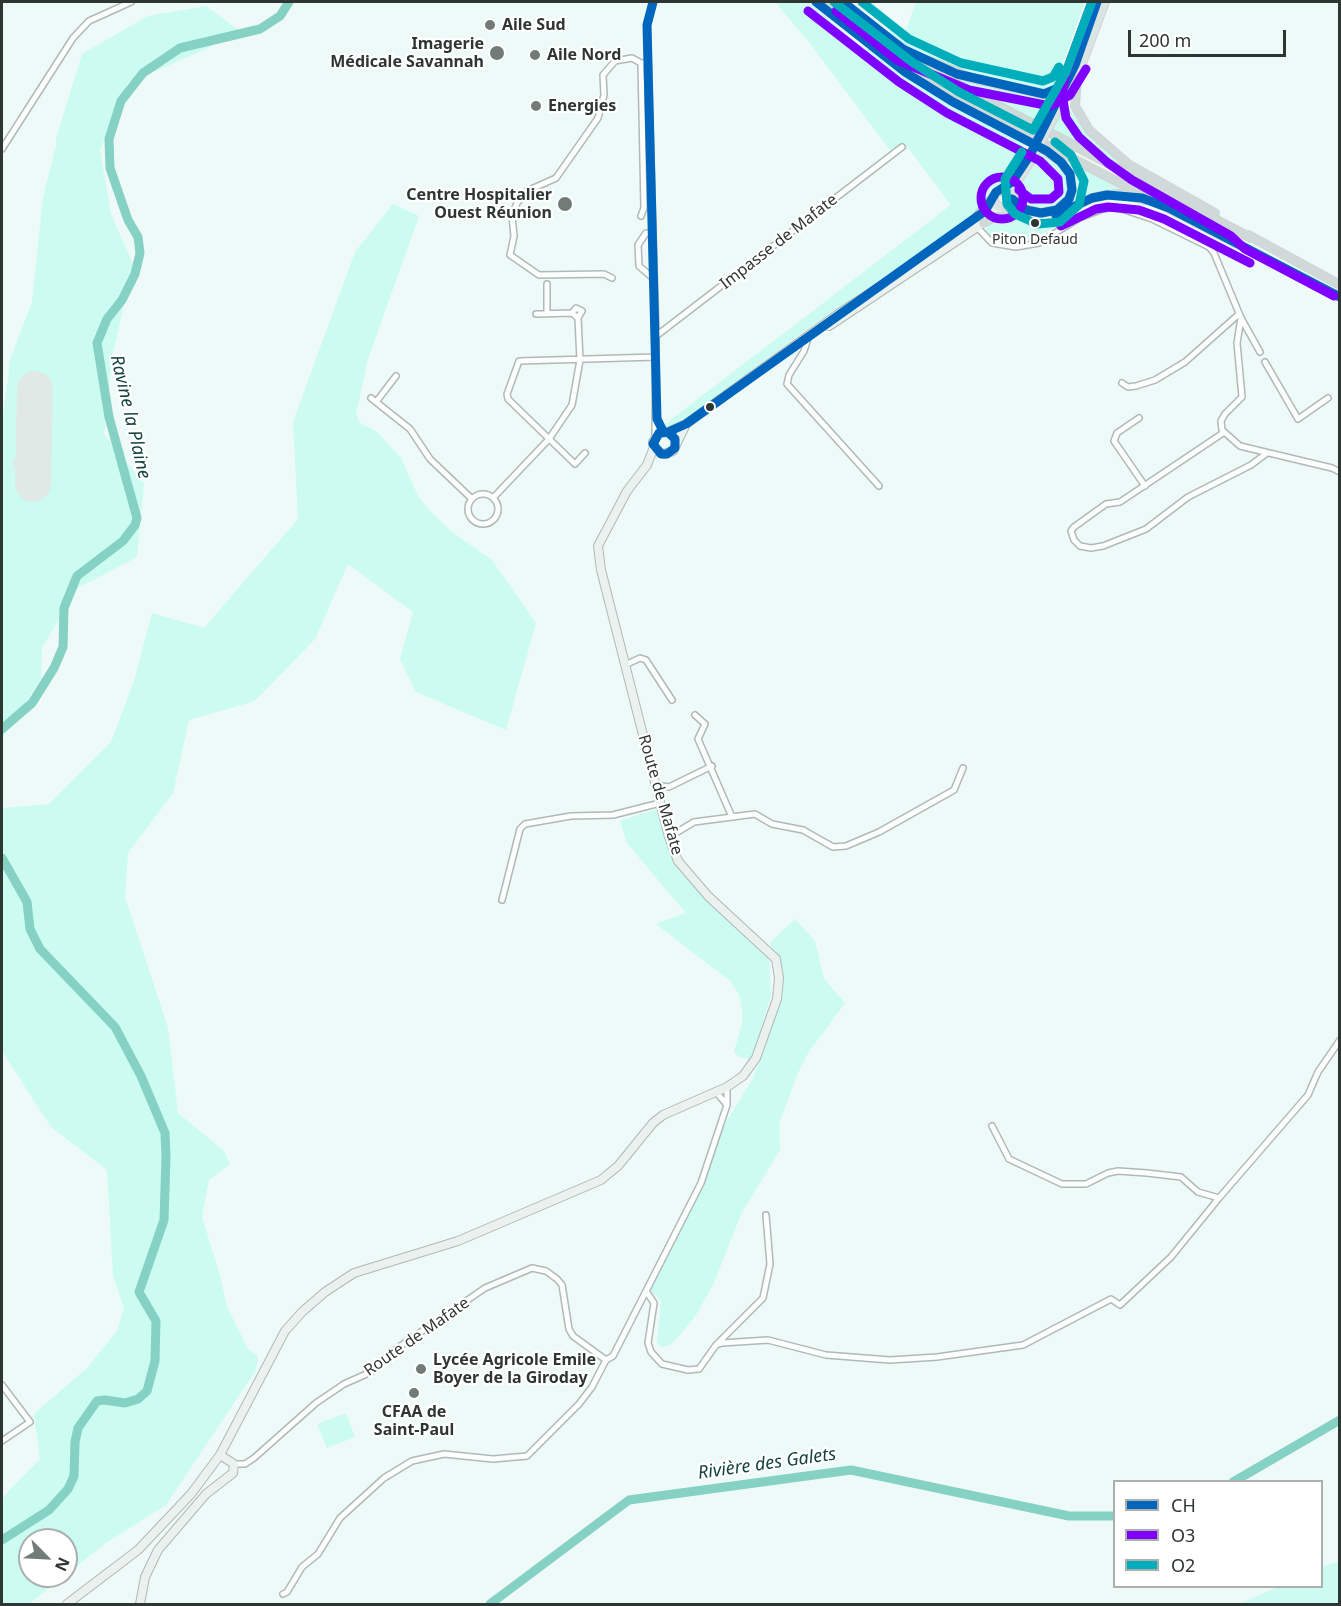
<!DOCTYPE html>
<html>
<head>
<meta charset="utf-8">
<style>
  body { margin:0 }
  #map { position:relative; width:1341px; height:1606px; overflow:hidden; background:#eefaf7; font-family:"Noto Sans",sans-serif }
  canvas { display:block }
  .frame { position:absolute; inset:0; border:3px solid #2e3634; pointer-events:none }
  .legend { position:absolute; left:1113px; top:1480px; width:210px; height:108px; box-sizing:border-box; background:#fff; border:2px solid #abafae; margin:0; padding:8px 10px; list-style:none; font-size:18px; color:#2e3634 }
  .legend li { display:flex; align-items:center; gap:12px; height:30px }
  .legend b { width:30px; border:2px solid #abafae }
  .north { position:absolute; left:18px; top:1528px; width:60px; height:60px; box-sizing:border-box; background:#fff; border:2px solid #abafae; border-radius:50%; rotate:114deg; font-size:16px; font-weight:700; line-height:24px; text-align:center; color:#2e3634 }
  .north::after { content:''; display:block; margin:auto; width:21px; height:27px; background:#717b78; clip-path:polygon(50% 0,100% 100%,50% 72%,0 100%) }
  .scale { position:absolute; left:1128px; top:30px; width:158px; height:27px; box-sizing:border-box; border:3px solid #2e3634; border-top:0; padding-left:8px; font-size:18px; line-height:21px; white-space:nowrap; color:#2e3634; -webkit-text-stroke:4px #fff; paint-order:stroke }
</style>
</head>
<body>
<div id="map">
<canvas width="1341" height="1606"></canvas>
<div class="frame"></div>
<ul class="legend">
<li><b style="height:8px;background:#0065bd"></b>CH</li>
<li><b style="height:8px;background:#8000ff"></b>O3</li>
<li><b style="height:8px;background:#00adba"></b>O2</li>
</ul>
<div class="north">N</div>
<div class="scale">200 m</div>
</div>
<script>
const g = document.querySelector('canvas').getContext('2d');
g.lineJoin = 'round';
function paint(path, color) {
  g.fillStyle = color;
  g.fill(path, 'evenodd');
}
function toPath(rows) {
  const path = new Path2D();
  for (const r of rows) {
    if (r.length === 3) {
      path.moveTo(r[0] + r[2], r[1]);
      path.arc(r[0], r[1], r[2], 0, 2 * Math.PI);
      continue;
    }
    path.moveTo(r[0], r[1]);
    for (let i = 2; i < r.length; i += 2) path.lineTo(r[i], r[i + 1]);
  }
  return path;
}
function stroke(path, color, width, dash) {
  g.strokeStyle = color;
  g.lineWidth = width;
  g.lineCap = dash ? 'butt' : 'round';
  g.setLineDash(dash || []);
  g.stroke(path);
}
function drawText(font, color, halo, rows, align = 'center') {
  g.font = font + ' "Noto Sans",sans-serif';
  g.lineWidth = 4.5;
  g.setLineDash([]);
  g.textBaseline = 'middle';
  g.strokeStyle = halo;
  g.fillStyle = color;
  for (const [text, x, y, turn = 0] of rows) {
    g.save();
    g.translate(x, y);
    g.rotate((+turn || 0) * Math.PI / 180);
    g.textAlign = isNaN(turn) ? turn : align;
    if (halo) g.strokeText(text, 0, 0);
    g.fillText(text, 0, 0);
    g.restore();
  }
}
paint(toPath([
  [775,2,808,2,865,50,892,29,906,30,916,2,1085,2,1049,100,1051,102,1038,131,1034,129,1025,139,1020,158,1004,182,990,188,986,204,968,220,807,329,678,425,660,428,951,205,908,148,895,157,809,42],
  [206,6,240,31,204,50,128,83,100,150,111,214,133,264,112,358,104,434,144,484,137,557,78,588,42,648,41,679,2,738,2,425,10,360,32,302,43,197,56,146,56,139,82,54,148,16],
  [1067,106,1098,143,1129,170,1051,131,1063,108],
  [1042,151,1057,160,1068,175,1067,195,1060,204,1046,209,1036,208,1022,200,1020,189],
  [1066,160,1128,191,1128,193,1067,206,1076,185,1073,172],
  [393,204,419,216,368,359,356,414,360,423,377,432,401,458,418,496,428,509,452,532,492,560,536,623,506,730,416,692,400,659,413,612,348,564,315,639,255,701,189,720,173,793,128,853,125,897,168,1028,178,1113,224,1151,230,1164,209,1180,202,1217,220,1275,227,1307,248,1349,258,1356,256,1370,166,1505,106,1543,66,1575,66,1540,30,1540,30,1576,64,1576,29,1604,2,1604,2,1498,40,1459,34,1414,87,1368,117,1331,124,1308,113,1276,107,1170,51,1127,2,1051,2,808,49,804,111,742,134,681,152,613,204,628,298,519,293,422,355,252],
  [1073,211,1075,215,1032,240,1005,242,993,239,986,233,987,224,997,219,1016,217,1038,225,1039,222,1051,221],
  [657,809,677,865,761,945,769,961,771,995,752,1060,739,1057,734,1052,742,1024,742,1010,739,994,730,981,656,924,686,913,627,843,620,821],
  [795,919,815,941,824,979,845,1003,808,1053,797,1075,779,1124,780,1150,741,1214,714,1283,696,1315,680,1335,670,1345,662,1347,657,1344,661,1301,649,1289,700,1191,721,1130,752,1080,765,1049,774,1010,776,961,770,943],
  [346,1413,355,1437,327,1448,317,1424],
  [1339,1561,1339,1604,1239,1604,1278,1587,1322,1586,1322,1567]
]), '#cbfbf1');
stroke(toPath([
  [2,729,32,703,54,668,63,647,64,608,77,576,123,541,135,525,137,518,109,417,97,343,107,319,122,300,135,274,140,253,138,237,128,220,110,168,109,139,121,101,143,73,180,48,260,29,280,16,289,2],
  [2,858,27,902,30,929,40,949,115,1027,141,1076,165,1133,166,1157,164,1220,139,1292,156,1321,155,1361,147,1391,138,1399,125,1403,105,1400,97,1401,78,1428,75,1442,74,1476,68,1489,49,1510,2,1540],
  [1233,1482,1340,1420],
  [490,1604,629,1500,851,1470,1069,1516,1114,1516]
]), '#85d1c3', 9);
stroke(toPath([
  [20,463,34,462]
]), '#e1e9e7', 14);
stroke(toPath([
  [33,484,35,389]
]), '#e1e9e7', 36);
const minor = toPath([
  [653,2,647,25,656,336,655,436],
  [2,149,73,38,89,21,131,2],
  [641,216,644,208,641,63],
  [976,226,992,243,1016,247,1039,243,1079,218,1103,209,1116,207,1152,219,1209,247,1214,253,1241,318,1260,352],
  [653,233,646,233,638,245,639,266,654,279],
  [612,278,604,274,539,275,510,255,514,236,512,216,517,203,527,191,556,178,598,118,604,95,603,75,615,61,632,58,641,63,648,63],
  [547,284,547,314],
  [536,314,572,313,578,318,582,311,576,308,572,313],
  [1241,318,1237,343,1242,397,1225,414,1221,421,1222,430,1240,446,1332,468,1340,472],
  [656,336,902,147],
  [808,338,804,351,789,375,787,384,879,486],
  [1265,362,1298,419,1328,398],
  [1122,383,1128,387,1136,386,1155,380,1185,362,1239,314],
  [371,398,410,429,430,459,472,499],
  [376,402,396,376],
  [1139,418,1117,433,1114,441,1145,486],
  [1223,433,1120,502,1106,504,1074,527,1071,531,1074,540,1080,546,1091,548,1103,546,1146,529,1188,497,1251,465,1267,453],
  [585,453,575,464,508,399,507,394,519,361,656,357],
  [483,509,15],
  [493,498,549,439,572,405,580,360,578,318],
  [625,665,640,658,646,660,672,700],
  [695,715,705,724,698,739,732,817],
  [656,785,669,787,712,766],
  [669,837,694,822,755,814,772,824,803,830,833,847,846,846,879,832,954,790,963,768],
  [502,900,520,829,525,824,571,816,613,815,660,803],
  [716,1092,727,1105],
  [992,1126,1009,1159,1062,1184,1086,1184,1108,1173,1118,1171,1147,1173,1181,1177,1198,1192,1219,1198,1308,1095,1318,1072,1340,1040],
  [646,1291,654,1303,648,1343,651,1352,662,1364,688,1370,699,1369,716,1345,722,1343,768,1340,826,1355,890,1360,937,1357,1023,1345,1111,1299,1120,1305,1171,1257,1219,1198],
  [717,1344,763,1298,770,1264,766,1215],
  [606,1360,613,1356,701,1183,727,1105,727,1087],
  [2,1385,30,1422,2,1441],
  [234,1464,245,1464,254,1458,316,1403,344,1384,371,1372,393,1351,485,1288,532,1268,546,1271,557,1279,562,1285,569,1329,573,1336,606,1360],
  [283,1594,287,1592,302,1567,318,1554,340,1518,384,1478,412,1461,444,1454,493,1459,527,1456,579,1404,592,1387,606,1360]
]);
const secondary = toPath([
  [829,326,976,228,995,211,1002,208],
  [686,424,673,451,664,454,655,450,653,442,659,433,668,432,686,424,838,314,899,274,976,218,993,198],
  [67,1604,138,1550,191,1494,220,1455,285,1331,302,1312,325,1292,354,1273,458,1241,601,1180,618,1166,653,1123,663,1115,727,1087,743,1076,756,1058,777,999,779,978,776,959,708,896,678,861,669,837,601,570,598,546,627,491,647,465,654,447],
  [140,1604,145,1577,158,1550,206,1494,233,1473,234,1464,220,1455]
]);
const primary = toPath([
  [1071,71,1097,2],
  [1053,109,1065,83],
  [1054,117,1077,77,1105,2],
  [1030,155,1012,182,994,195,994,202,999,207,1006,207,1011,202,1017,182,1033,157]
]);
const trunk = toPath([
  [824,2,885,51,952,96,1340,297],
  [843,2,882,34,947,79,1251,238],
  [927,60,971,78,1044,94,1061,87,1075,65],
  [1077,77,1075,106,1089,130,1128,164,1215,213],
  [1017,182,1018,199,1023,206],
  [1012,199,1019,208,1041,213,1057,210,1069,199,1072,190,1070,174,1061,162,1044,150],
  [1006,207,1022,214],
  [1055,215,1092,198,1107,195,1119,194,1145,200],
  [983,223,996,216,1016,214],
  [1248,235,1340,285]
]);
stroke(minor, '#b0b9b7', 8);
stroke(secondary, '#b0b9b7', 10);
stroke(primary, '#cfd5d3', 10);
stroke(trunk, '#cfd5d3', 10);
stroke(minor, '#fcfefe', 5);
stroke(secondary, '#ebf1ef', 8);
stroke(primary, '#dae4e2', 8);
stroke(trunk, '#cfdad8', 8);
const primaryBridge = toPath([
  [1033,157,1054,117]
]);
stroke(primaryBridge, '#cfd5d3', 10, []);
stroke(primaryBridge, '#dae4e2', 8);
stroke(toPath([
  [653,2,647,25,657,419,663,431],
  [816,2,905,72,953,102,1047,151,1061,162,1070,174,1072,190,1069,199,1057,210,1041,213,1026,210,1012,199],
  [843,2,903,49,957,74,1044,94,1061,87,1066,79],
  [1056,215,1092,198,1107,195,1142,198,1169,208,1340,297],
  [668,432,675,439,675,448,667,454,661,454,653,444,659,433,668,432],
  [668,432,686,424,985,211,996,192,1012,182,1030,155,1075,65,1097,2]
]), '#0065bd', 9);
stroke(toPath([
  [1092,2,1066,73,1062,94,1066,118,1079,137,1108,163,1132,180,1231,236,1245,249,1334,296],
  [808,11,899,82,947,113,1040,161,1058,179,1059,192,1051,199,1031,199,1019,190],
  [836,11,897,60,969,90,1050,106,1070,95,1086,69],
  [1002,198,21],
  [1061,226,1096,209,1108,207,1139,210,1164,219,1250,263]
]), '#8000ff', 9);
stroke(toPath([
  [834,2,912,62,959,92,1033,130,1066,72,1092,2],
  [862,2,909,39,961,63,1043,81,1053,77,1059,67],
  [1022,152,1005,179,1007,204,1015,214,1037,224,1060,222,1079,205,1084,181,1071,155,1055,142]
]), '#00adba', 9);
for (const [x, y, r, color] of [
  [490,25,6,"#717b78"],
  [497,53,8,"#717b78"],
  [535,55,6,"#717b78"],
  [536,106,6,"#717b78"],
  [565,204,8,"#717b78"],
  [1035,223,5,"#2e3634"],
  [710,407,5,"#2e3634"],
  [421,1369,6,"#717b78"],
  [414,1393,6,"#717b78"]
]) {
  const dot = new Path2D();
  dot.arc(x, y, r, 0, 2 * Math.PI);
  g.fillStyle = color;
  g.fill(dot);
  stroke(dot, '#fff', 2);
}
drawText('14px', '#2e3634', '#fff', [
  ["Piton Defaud",1035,240]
]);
drawText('bold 16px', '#2e3634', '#fff', [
  ["Aile Sud",502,25],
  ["Imagerie",484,44,"right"],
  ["Médicale Savannah",484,62,"right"],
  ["Aile Nord",547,55],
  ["Energies",548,106],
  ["Centre Hospitalier",552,195,"right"],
  ["Ouest Réunion",552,213,"right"],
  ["Lycée Agricole Emile",433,1360],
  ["Boyer de la Giroday",433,1378],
  ["CFAA de",414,1412,"center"],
  ["Saint-Paul",414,1430,"center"]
], 'left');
drawText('16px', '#2e3634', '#fff', [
  ["Impasse de Mafate",779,242,-38],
  ["Route de Mafate",660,795,74],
  ["Route de Mafate",417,1337,-35]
]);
drawText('italic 18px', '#15443c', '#fff', [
  ["Ravine la Plaine",130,417,77],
  ["Rivière des Galets",767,1464,-8]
]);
</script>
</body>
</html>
